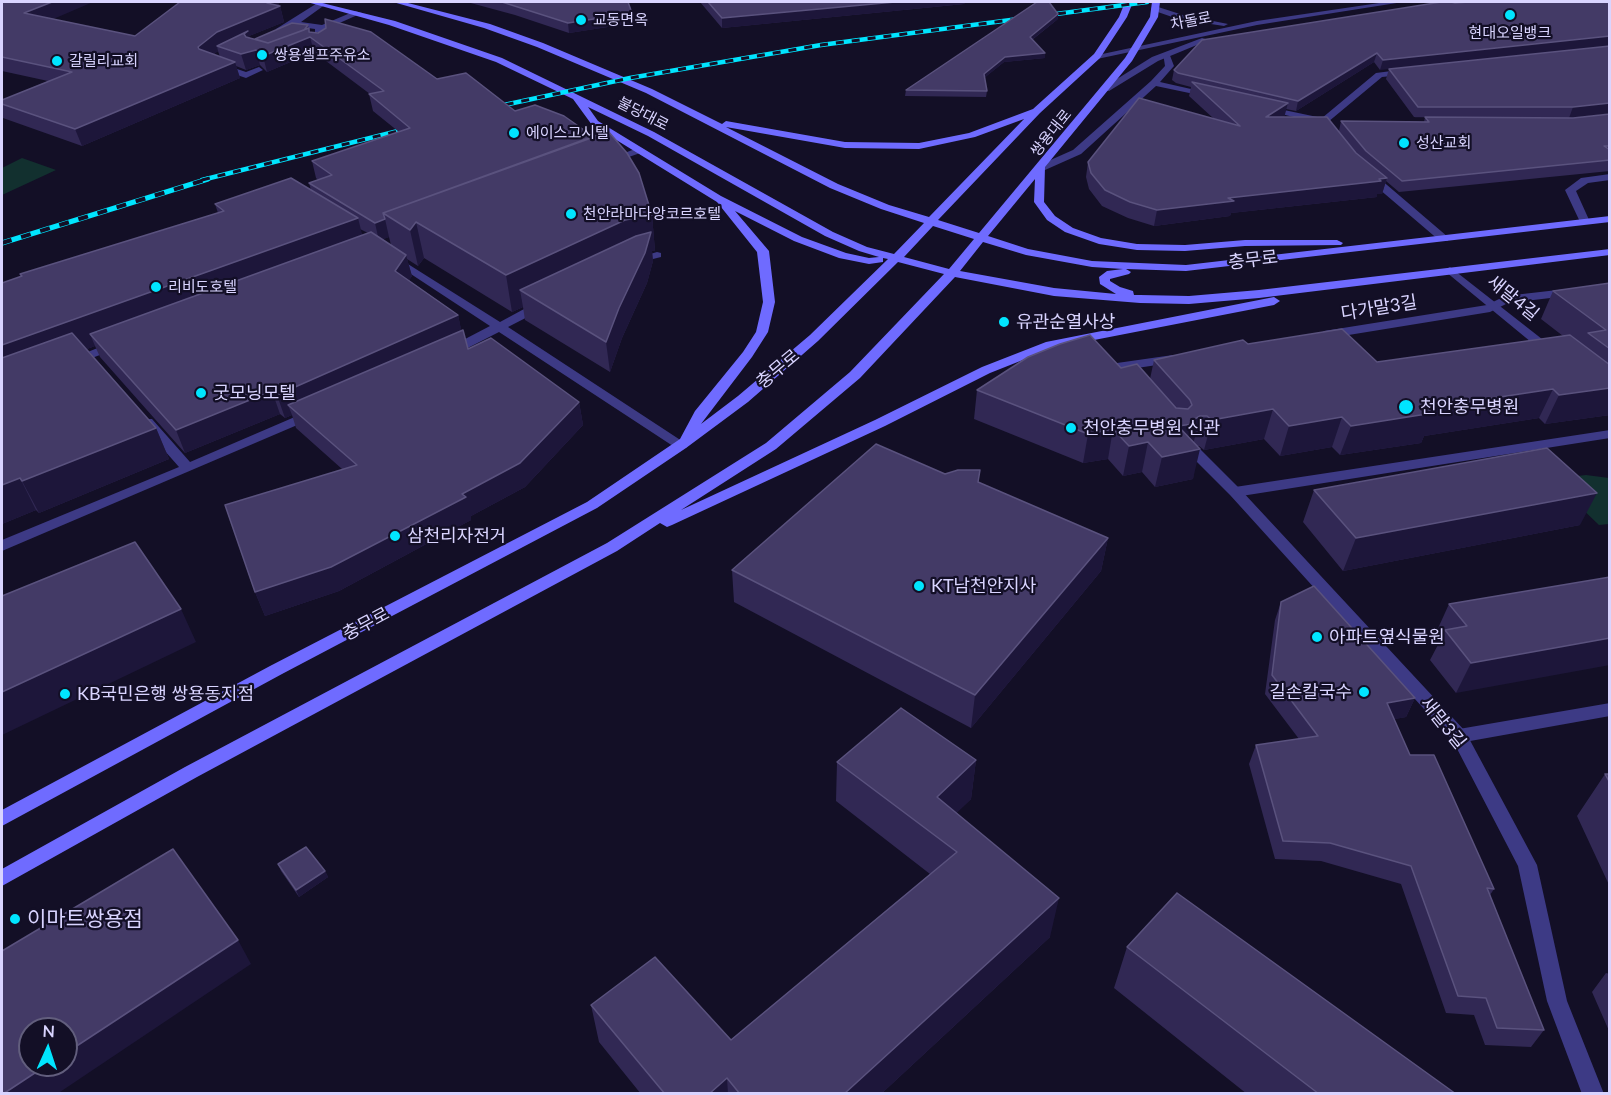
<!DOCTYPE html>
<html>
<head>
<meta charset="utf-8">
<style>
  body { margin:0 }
  #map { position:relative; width:1611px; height:1095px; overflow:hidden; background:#130f26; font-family:Lato,sans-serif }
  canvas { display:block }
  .frame { position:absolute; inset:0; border:3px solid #d9d4ff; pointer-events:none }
  .north { position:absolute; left:18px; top:1017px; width:60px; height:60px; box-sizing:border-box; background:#130f26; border:2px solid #625e7d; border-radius:50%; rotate:3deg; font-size:16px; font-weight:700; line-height:24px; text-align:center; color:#d9d4ff }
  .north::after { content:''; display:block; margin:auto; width:21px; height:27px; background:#00e5ff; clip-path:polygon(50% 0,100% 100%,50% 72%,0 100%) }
</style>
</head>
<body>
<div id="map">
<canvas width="1611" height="1095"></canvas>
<div class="frame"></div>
<div class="north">N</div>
</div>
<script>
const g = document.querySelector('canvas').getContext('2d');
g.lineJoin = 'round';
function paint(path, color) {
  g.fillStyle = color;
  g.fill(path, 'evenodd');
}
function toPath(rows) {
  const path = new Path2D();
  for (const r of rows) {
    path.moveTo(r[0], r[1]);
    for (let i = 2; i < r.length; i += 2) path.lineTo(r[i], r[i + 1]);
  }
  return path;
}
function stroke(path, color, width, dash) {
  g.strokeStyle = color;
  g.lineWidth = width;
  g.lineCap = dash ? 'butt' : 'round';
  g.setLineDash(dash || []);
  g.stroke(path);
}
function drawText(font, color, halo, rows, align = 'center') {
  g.font = font + ' Lato,"Noto Sans KR",sans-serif';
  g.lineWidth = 4.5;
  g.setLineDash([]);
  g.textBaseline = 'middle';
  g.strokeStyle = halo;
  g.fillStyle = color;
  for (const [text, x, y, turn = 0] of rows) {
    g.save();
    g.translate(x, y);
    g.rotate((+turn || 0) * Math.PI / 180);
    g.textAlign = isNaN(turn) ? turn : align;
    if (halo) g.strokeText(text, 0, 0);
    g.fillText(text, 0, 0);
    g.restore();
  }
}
paint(toPath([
  [22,158,56,170,2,195,2,168],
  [1586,475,1609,478,1609,524,1599,525,1551,479]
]), '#12302f');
paint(toPath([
  [319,2,326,4,301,22,322,25,355,11,362,13,326,29,328,42,318,48,314,45,320,41,318,32,315,32,315,29,293,26,280,31,276,29,319,2],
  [219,63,246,72,259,67,263,70,246,78,216,68,216,64,219,63],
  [1610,174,1610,180,1588,183,1576,191,1590,222,1589,224,1581,224,1565,190,1581,178,1610,174],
  [1610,284,1610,291,1508,303,1490,312,1324,339,1318,335,1324,331,1487,305,1505,296,1610,284],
  [1173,355,1179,359,1177,362,1117,371,1111,367,1117,363,1173,355],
  [1610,430,1610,438,1235,497,1228,492,1235,487,1610,430],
  [1610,703,1610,716,1459,743,1453,741,1450,736,1453,731,1459,729,1610,703]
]), '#3d3a85');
paint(toPath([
  [1163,53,1169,53,1174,66,1160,82,1213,94,1213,98,1156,86,1081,154,1045,170,1037,170,1037,166,1073,150,1151,81,1165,66,1163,53],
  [1407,69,1410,70,1410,74,1382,77,1328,122,1336,132,1334,134,1328,134,1319,123,1260,109,1265,106,1322,118,1376,73,1407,69],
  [640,147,645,150,643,152,609,164,604,161,640,147],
  [1365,173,1373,173,1448,237,1448,241,1440,241,1365,177,1365,173],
  [657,252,661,253,661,257,633,264,627,261,657,252],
  [392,254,500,322,537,302,545,302,545,308,508,327,688,445,686,448,676,448,499,332,454,355,446,355,444,352,446,349,490,326,388,259,388,255,392,254],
  [1450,267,1556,350,1558,353,1556,356,1548,356,1446,272,1444,270,1450,267],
  [117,340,121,341,123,344,121,347,76,364,68,364,66,361,117,340],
  [311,410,318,414,316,417,2,551,2,540,179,467,142,425,140,422,142,419,152,419,190,462,311,410],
  [1194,447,1199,448,1240,489,1465,731,1537,865,1567,1001,1604,1094,1582,1094,1547,1001,1518,866,1453,741,1230,495,1189,454,1187,451,1194,447]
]), '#3d3a85');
paint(toPath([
  [1386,2,1403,2,1257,25,1097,59,1093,56,1257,21,1386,2],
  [1155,6,1183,15,1228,24,1224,26,1178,19,1152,10,1151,8,1155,6],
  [1202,38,1209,40,1158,61,1109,91,1101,89,1152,57,1202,38]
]), '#3d3a85');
paint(toPath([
  [307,2,318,2,395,21,502,58,654,132,833,232,867,247,894,254,924,223,881,209,830,188,646,93,537,47,484,28,393,2,404,2,490,24,543,43,652,89,722,124,726,121,845,142,919,143,969,133,1033,109,1094,54,1119,17,1125,2,1133,2,1127,17,1100,58,1040,113,938,220,979,233,1125,58,1150,17,1152,2,1160,2,1158,17,1132,61,1045,167,1044,202,1055,216,1073,228,1101,238,1137,244,1185,245,1245,240,1337,240,1343,243,1341,245,1245,246,1185,251,1137,250,1099,244,1065,232,1047,220,1034,202,1035,179,988,236,1028,249,1092,261,1186,265,1610,216,1610,222,1186,271,1126,269,1131,272,1129,274,1110,279,1110,281,1120,287,1133,291,1134,295,1140,295,1189,296,1259,290,1610,249,1610,255,1259,298,1189,304,1140,303,1054,296,955,277,860,378,776,449,681,510,875,420,982,367,1046,342,1274,297,1280,301,1274,305,1053,348,990,373,885,426,672,525,667,527,660,523,617,551,197,777,2,886,2,869,185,767,607,543,766,443,850,372,944,274,898,262,818,341,748,402,686,448,597,508,282,674,2,826,2,810,270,666,587,502,680,439,695,411,743,352,756,332,763,302,757,252,717,202,592,125,573,99,496,62,389,25,307,2],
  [588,107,648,136,825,236,859,251,879,257,869,258,846,253,802,237,721,196,598,121,588,107],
  [1024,119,929,217,889,205,838,184,726,127,845,148,919,149,975,137,1024,119],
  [735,211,794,241,839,258,869,264,883,262,883,258,888,259,810,335,738,396,701,424,752,357,768,332,775,302,769,251,735,211],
  [933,226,974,239,949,269,904,257,933,226],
  [983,242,1026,255,1092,267,1123,269,1107,271,1099,277,1100,284,1116,294,1054,288,960,271,983,242]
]), '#6f6bff');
const railFar1 = toPath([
  [490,108,630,78,821,45,1147,2],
  [202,180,414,127]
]);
const rail = toPath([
  [2,243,208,179]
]);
stroke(railFar1, '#00e5ff', 4.5);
stroke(rail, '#00e5ff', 5);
stroke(railFar1, '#130f26', 3, [8]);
stroke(rail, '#130f26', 4, [10]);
paint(toPath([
  [2,2,52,19,135,36,278,2,279,6,280,6,284,22,249,36,250,38,255,39,308,25,310,32,437,79,515,111,652,215,655,251,652,251,653,261,647,283,622,338,610,372,525,320,523,307,512,312,424,258,418,266,407,259,412,276,409,280,458,315,461,330,468,349,579,402,583,425,525,487,471,516,471,520,339,591,265,616,255,592,342,469,296,428,292,415,285,418,280,414,185,453,100,357,95,346,87,349,156,428,169,459,39,513,36,510,2,524,21,277,20,274,218,213,215,204,311,190,309,183,318,180,316,178,312,161,399,132,373,111,369,94,370,94,314,52,267,72,260,65,246,70,236,66,240,78,82,146,3,118,2,114,2,100,48,81,2,71],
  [218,51,220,57,214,54],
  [360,229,368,233,362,235],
  [389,237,391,245,383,239],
  [467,2,628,2,633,23,569,33,515,15],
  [700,2,965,2,964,4,722,28],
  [1441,2,1380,70,1374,62,1296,111,1286,109,1284,117,1339,131,1341,121,1424,122,1425,117,1573,118,1610,114,1610,171,1399,192,1386,181,1382,194,1377,194,1377,197,1231,213,1230,216,1154,226,1128,218,1102,206,1089,189,1086,177,1088,162,1213,118,1189,96,1191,87,1176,83,1172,80,1174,70],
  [1058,19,1032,40,1045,58,1004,62,984,78,987,91,986,97,905,96,906,90],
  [1610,46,1610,113,1569,118,1414,117,1386,79,1389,69],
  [1610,283,1610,415,1545,424,1539,418,1424,436,1421,443,1340,455,1332,447,1280,456,1264,439,1204,450,1199,446,1197,446,1193,479,1155,487,1142,472,1123,476,1108,459,1083,463,974,419,977,390,1121,368,1150,379,1154,360,1248,344,1377,362,1563,336,1541,319,1553,291],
  [980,470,978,482,1108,538,1101,571,971,728,734,602,732,570,945,474],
  [1314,490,1580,525,1343,571,1303,522],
  [1610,577,1456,693,1430,660,1440,641,1435,635,1449,604],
  [1281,602,1415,698,1406,717,1394,719,1410,755,1494,889,1490,895,1544,1030,1531,1047,1485,1045,1474,1015,1446,1013,1401,884,1321,861,1275,859,1249,764,1256,745,1299,739,1265,694,1275,620],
  [976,760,971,799,956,813,1050,937,881,1094,641,1094,599,1042,591,1005,731,1040,930,874,836,801,837,762],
  [1605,774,1610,774,1610,887,1577,816],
  [278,864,325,871,328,877,299,897,281,871],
  [1127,947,1456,1094,1247,1094,1114,988],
  [1606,973,1610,974,1610,1033,1592,992]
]), '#312854');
paint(toPath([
  [52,2,93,2,30,29,24,13],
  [268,2,278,2,279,7,280,6,284,22,249,36,252,46,217,46,218,51,203,63,198,47,217,32],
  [895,2,965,2,964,4,722,28,722,18],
  [632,13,633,23,569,33,568,23],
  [1058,14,1058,19,1029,42,1030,37],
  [1610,36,1610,46,1380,70,1383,60],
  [310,37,314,52,267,72,263,56],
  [256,50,260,65,246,70,241,54],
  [1045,53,1045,58,1004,62,983,79,984,74,1005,57],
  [1377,53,1374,62,1296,111,1298,101],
  [235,62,240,78,82,146,75,129],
  [1288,103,1284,118,1266,117],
  [1610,103,1610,113,1569,118,1573,107],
  [1387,178,1382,194,1377,194,1377,197,1231,213,1230,216,1154,226,1157,210,1228,198],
  [652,215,655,251,652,251,653,261,647,283,622,338,610,372,606,342,520,290,523,307,512,312,506,275,625,220],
  [358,218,365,246,90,334,95,346,2,381,2,345],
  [385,219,389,237,379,241,375,223],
  [416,222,424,258,418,266,410,230],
  [406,255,412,276,401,293,395,271],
  [458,315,463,338,288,405,292,415,285,418,277,395],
  [1610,388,1610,415,1545,424,1559,395],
  [1553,389,1539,418,1424,436,1421,443,1340,455,1351,426,1427,408],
  [272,391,280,414,185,453,176,430],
  [579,402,583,425,525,487,471,516,471,520,339,591,265,616,255,592,462,494],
  [1273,409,1264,439,1204,450,1212,420],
  [1200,416,1193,445,1200,449,1193,479,1155,487,1162,457,1178,426],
  [1342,417,1332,447,1280,456,1289,426],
  [156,428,169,459,39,513,22,481],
  [1113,429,1108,459,1083,463,1088,434],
  [1148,442,1142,472,1123,476,1129,446],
  [20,478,36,510,2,524,2,485],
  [1597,493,1580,525,1343,571,1356,538],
  [1108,538,1101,571,971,728,975,695],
  [181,609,196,642,2,735,2,692],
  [1610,638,1610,665,1456,693,1471,663],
  [1415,698,1406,717,1379,722,1387,703],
  [976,760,971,799,934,835,937,797],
  [325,871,328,877,299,897,296,890],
  [1059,898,1050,937,881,1094,844,1094],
  [238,940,251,964,57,1094,3,1094,47,1065,66,1065,66,1053],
  [727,1078,728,1094,709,1094]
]), '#1d163a');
const building = toPath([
  [2,2,52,2,24,13,135,36,180,2,268,2,267,3,280,6,217,32,198,47,199,49,235,62,75,129,2,104,2,100,72,72,2,57,2,2],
  [502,2,628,2,632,13,568,23,502,2],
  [708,2,895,2,722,18,708,2],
  [1037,2,1049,2,1058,14,1030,37,1045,53,1005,57,984,74,987,91,906,90,1037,2],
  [1441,2,1451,2,1455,3,1469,2,1610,2,1610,36,1383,60,1377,53,1298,101,1178,73,1174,70,1202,40,1441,2],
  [325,19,371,32,437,79,466,73,515,111,535,105,564,116,594,137,383,213,385,219,375,223,309,183,332,175,312,161,410,128,369,94,384,91,310,37,263,56,256,50,241,54,217,46,248,31,244,34,246,37,268,43,309,28,309,32,318,33,326,28,325,19],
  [292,23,308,25,304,30,268,43,255,39,292,23],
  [1610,46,1610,103,1573,107,1418,107,1389,69,1610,46],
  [1192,82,1288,103,1266,117,1327,117,1356,153,1387,178,1379,179,1381,181,1228,198,1234,201,1157,210,1130,202,1105,190,1091,173,1088,162,1139,98,1240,126,1192,82],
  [1610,114,1610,146,1604,146,1610,150,1610,160,1402,181,1366,151,1341,121,1429,122,1425,117,1573,118,1610,114],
  [608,131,627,153,639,173,652,215,625,220,506,275,416,222,410,230,383,213,608,131],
  [291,178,358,218,2,345,2,283,22,276,20,274,224,211,215,204,291,178],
  [371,232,406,255,395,271,458,315,277,395,272,391,176,430,90,334,371,232],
  [651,232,645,253,619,308,606,342,520,290,636,236,651,232],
  [1610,283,1610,349,1588,333,1606,330,1553,291,1610,283],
  [1342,329,1377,362,1570,335,1610,365,1610,388,1559,395,1553,389,1427,408,1433,413,1351,426,1342,417,1289,426,1273,409,1212,420,1207,416,1200,416,1193,420,1193,424,1178,426,1200,449,1162,457,1148,442,1129,446,1113,429,1088,434,977,390,1028,357,1060,344,1090,335,1121,368,1137,364,1176,408,1188,409,1192,405,1190,400,1154,360,1243,340,1248,344,1342,329],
  [463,330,468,349,491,338,579,402,520,463,462,494,466,497,331,567,255,592,225,505,357,465,288,405,463,330],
  [72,333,156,428,22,481,20,478,2,485,2,358,72,333],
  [876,444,945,474,958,470,980,470,978,482,1108,538,975,695,732,570,876,444],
  [1547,448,1597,493,1356,538,1314,490,1547,448],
  [135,542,181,609,2,692,2,596,135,542],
  [1610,577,1610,638,1471,663,1445,630,1467,626,1449,604,1610,577],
  [1314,586,1415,698,1387,703,1410,755,1434,755,1494,889,1487,888,1544,1030,1497,1028,1486,998,1458,996,1411,866,1330,843,1283,841,1256,745,1318,736,1272,675,1281,602,1314,586],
  [901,708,976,760,937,797,1059,898,844,1094,740,1094,727,1078,709,1094,665,1094,591,1005,655,957,731,1040,957,852,837,762,901,708],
  [1605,774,1610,774,1610,783,1605,774],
  [306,847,325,871,296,890,278,864,306,847],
  [173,849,238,940,66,1053,66,1029,30,1029,30,1065,47,1065,3,1094,2,1094,2,951,173,849],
  [1177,893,1456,1094,1319,1094,1127,947,1177,893]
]);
paint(building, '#433a66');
stroke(building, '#5a527e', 1.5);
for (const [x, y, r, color] of [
  [1510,15,6,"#00e5ff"],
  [581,20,6,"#00e5ff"],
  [262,55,6,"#00e5ff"],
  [57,61,6,"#00e5ff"],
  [514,133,6,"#00e5ff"],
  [1404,143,6,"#00e5ff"],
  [571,214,6,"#00e5ff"],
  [156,287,6,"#00e5ff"],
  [1004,322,6,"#00e5ff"],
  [201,393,6,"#00e5ff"],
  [1406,407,8,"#00e5ff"],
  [1071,428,6,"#00e5ff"],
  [395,536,6,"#00e5ff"],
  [919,586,6,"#00e5ff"],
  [1317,637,6,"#00e5ff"],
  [1364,692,6,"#00e5ff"],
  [65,694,6,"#00e5ff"],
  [15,919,6,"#00e5ff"]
]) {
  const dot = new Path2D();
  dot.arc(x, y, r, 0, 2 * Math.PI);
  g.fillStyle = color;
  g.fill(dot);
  stroke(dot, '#130f26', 2);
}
drawText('15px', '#d9d4ff', '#130f26', [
  ["교동면옥",593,20],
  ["현대오일뱅크",1510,33,"center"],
  ["쌍용셀프주유소",274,55],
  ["갈릴리교회",69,61],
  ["에이스고시텔",526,133],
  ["성산교회",1416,143],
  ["천안라마다앙코르호텔",583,214],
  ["리비도호텔",168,287]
], 'left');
drawText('15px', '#d9d4ff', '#130f26', [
  ["차돌로",1191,21,-11],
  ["불당대로",643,114,27],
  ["쌍용대로",1051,133,-51]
]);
drawText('18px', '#d9d4ff', '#130f26', [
  ["충무로",1253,260,-7],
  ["새말4길",1513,298,39],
  ["다가말3길",1379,308,-9],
  ["충무로",778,369,-40],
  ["충무로",366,624,-28],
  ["새말3길",1443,723,51]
]);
drawText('18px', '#d9d4ff', '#130f26', [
  ["유관순열사상",1016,322],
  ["굿모닝모텔",213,393],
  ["천안충무병원",1420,407],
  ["천안충무병원 신관",1083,428],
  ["삼천리자전거",407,536],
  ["KT남천안지사",931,586],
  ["아파트옆식물원",1329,637],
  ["길손칼국수",1352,692,"right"],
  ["KB국민은행 쌍용동지점",77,694]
], 'left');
drawText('21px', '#d9d4ff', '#130f26', [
  ["이마트쌍용점",27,919]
], 'left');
</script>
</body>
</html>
